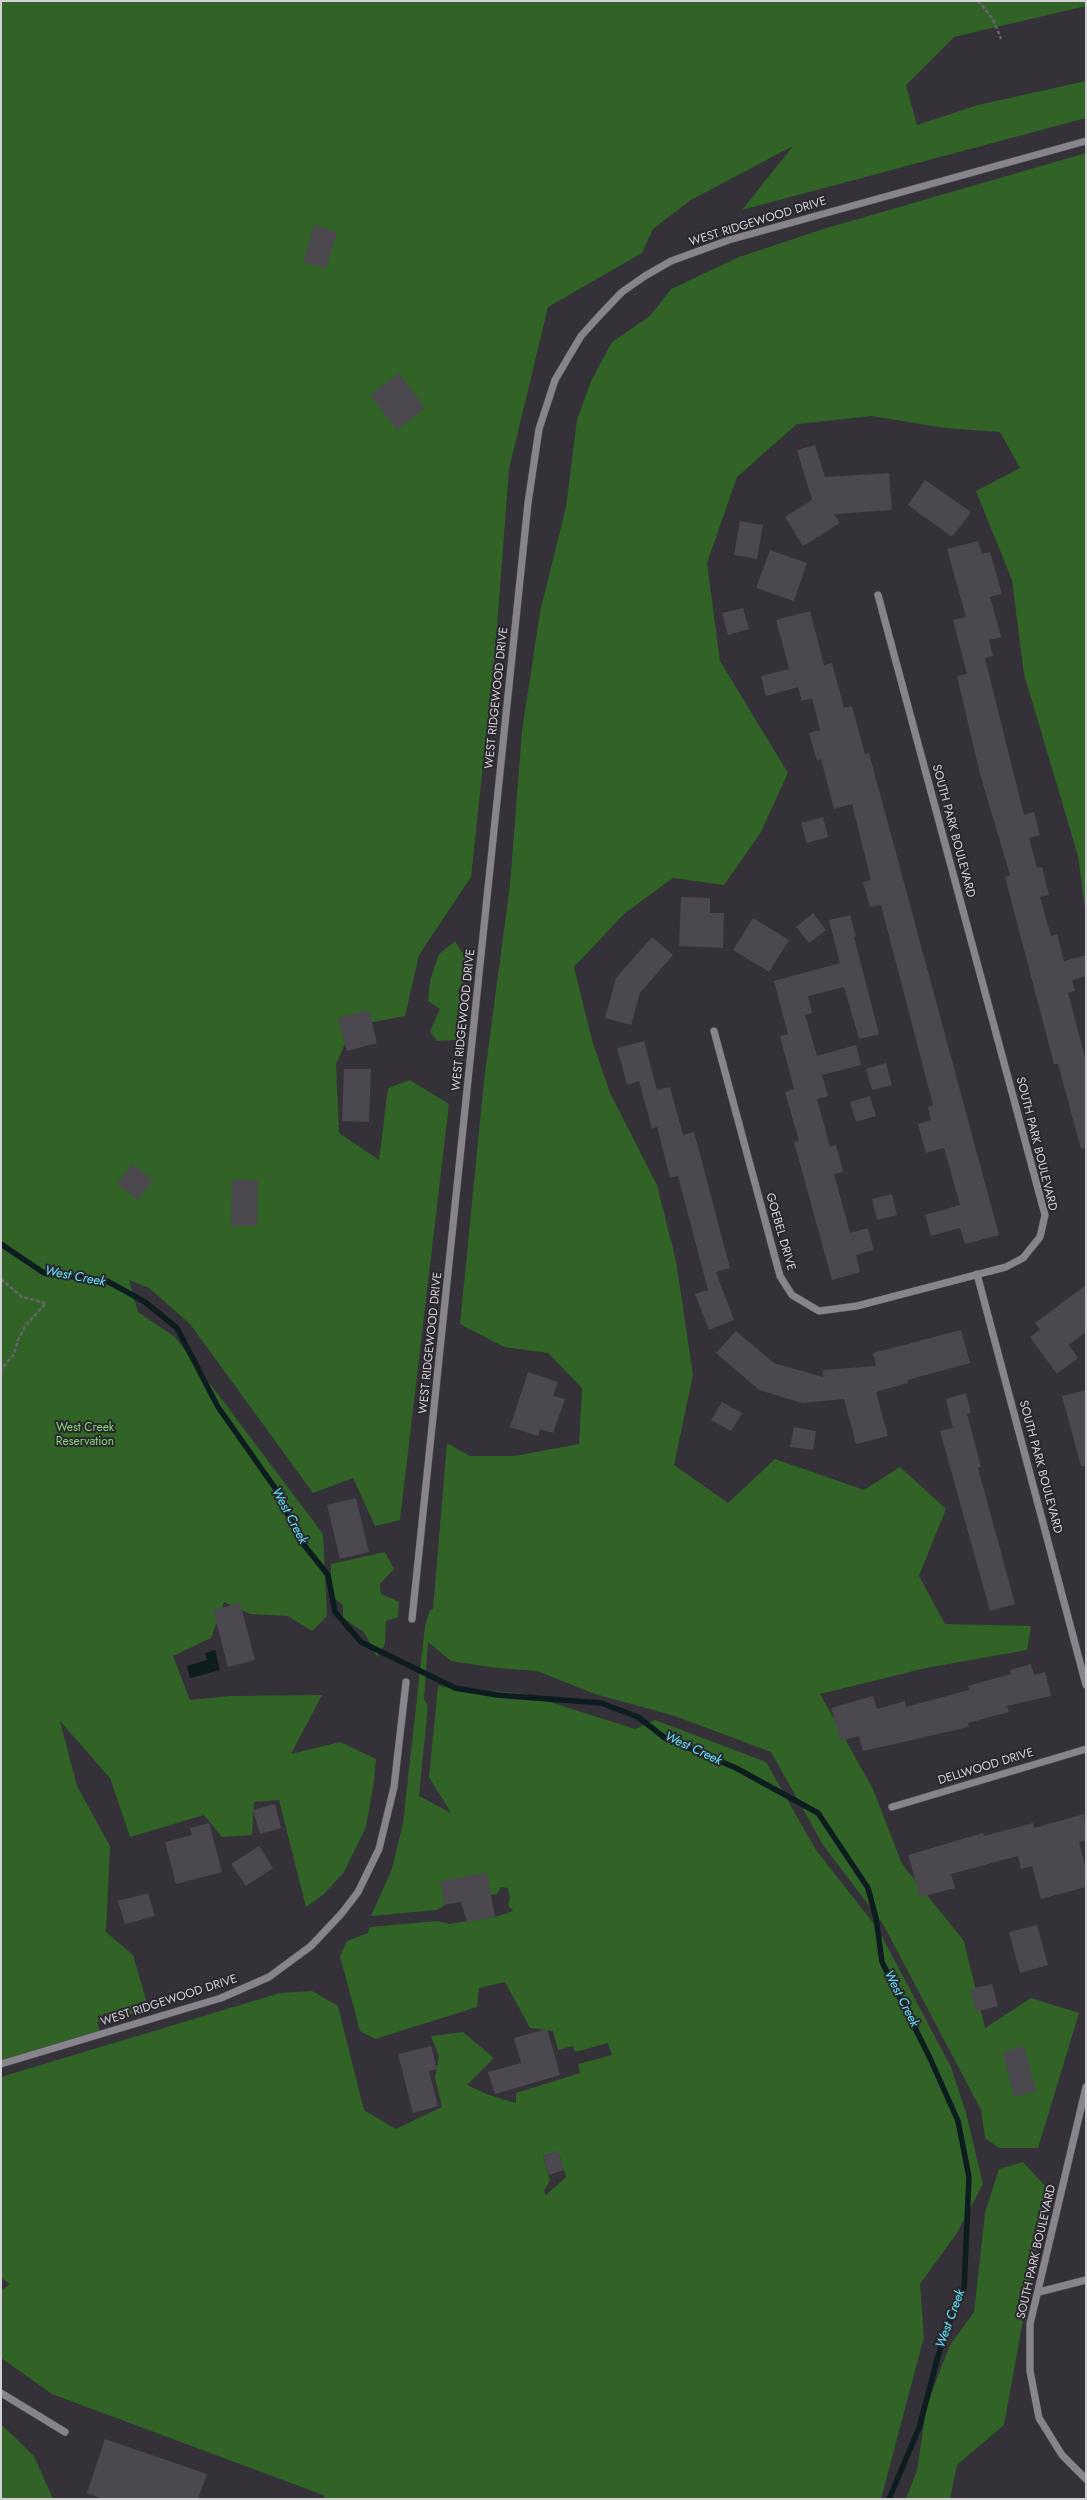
<!DOCTYPE html>
<html>
<head>
<meta charset="utf-8">
<style>
  body { margin:0 }
  #map { position:relative; width:1087px; height:2500px; overflow:hidden; background:#343139; font-family:Jost,sans-serif }
  canvas { display:block }
  .frame { position:absolute; inset:0; border:2px solid #d3d1d6; pointer-events:none }
</style>
</head>
<body>
<div id="map">
<canvas width="1087" height="2500"></canvas>
<div class="frame"></div>
</div>
<script>
const g = document.querySelector('canvas').getContext('2d');
g.lineJoin = 'round';
function paint(path, color) {
  g.fillStyle = color;
  g.fill(path, 'evenodd');
}
function toPath(rows) {
  const path = new Path2D();
  for (const r of rows) {
    path.moveTo(r[0], r[1]);
    for (let i = 2; i < r.length; i += 2) path.lineTo(r[i], r[i + 1]);
  }
  return path;
}
function stroke(path, color, width, dash) {
  g.strokeStyle = color;
  g.lineWidth = width;
  g.lineCap = dash ? 'butt' : 'round';
  g.setLineDash(dash || []);
  g.stroke(path);
}
function drawText(font, color, halo, rows, align = 'center') {
  g.font = font + ' Jost,sans-serif';
  g.lineWidth = 4;
  g.setLineDash([]);
  g.textBaseline = 'middle';
  g.strokeStyle = halo;
  g.fillStyle = color;
  for (const [text, x, y, turn = 0] of rows) {
    g.save();
    g.translate(x, y);
    g.rotate((+turn || 0) * Math.PI / 180);
    g.textAlign = isNaN(turn) ? turn : align;
    if (halo) g.strokeText(text, 0, 0);
    g.fillText(text, 0, 0);
    g.restore();
  }
}
paint(toPath([
  [1,1,1086,1,1086,6,954,37,906,85,917,125,978,105,1086,81,1086,118,742,210,793,146,691,200,653,229,642,253,548,307,509,469,495,653,471,877,419,955,405,1016,353,1026,336,1064,339,1133,379,1160,388,1088,410,1080,449,1104,400,1520,375,1526,353,1478,313,1493,190,1324,149,1288,129,1280,138,1312,175,1337,323,1534,327,1616,312,1631,288,1616,250,1614,224,1602,211,1638,173,1656,190,1700,230,1696,322,1695,291,1754,340,1742,376,1759,374,1781,366,1827,344,1872,324,1894,306,1907,279,1800,254,1802,252,1835,222,1837,204,1815,130,1837,110,1778,60,1721,77,1786,110,1846,106,1932,133,1955,149,2010,97,2022,100,2031,1,2061],
  [1086,153,1086,916,1078,856,1024,674,1012,580,976,491,1020,468,1000,432,945,428,872,416,797,424,737,477,707,563,720,661,788,773,761,832,724,885,673,878,624,914,574,967,592,1040,610,1093,657,1185,676,1261,693,1375,674,1465,728,1503,775,1459,864,1490,900,1467,946,1509,919,1576,945,1624,1031,1626,1027,1650,926,1668,820,1694,873,1789,902,1864,964,1941,985,2028,1031,1998,1079,2013,1038,2148,999,2148,985,2138,981,2110,883,1924,823,1845,771,1752,675,1716,595,1694,537,1671,497,1668,451,1661,428,1642,424,1699,428,1706,419,1796,451,1813,429,1777,438,1686,525,1694,635,1729,655,1720,766,1762,816,1850,878,1929,951,2067,966,2113,983,2184,957,2233,920,2284,924,2337,881,2499,325,2499,323,2495,52,2394,1,2358,1,2291,10,2284,1,2278,1,2077,280,1993,312,1991,338,2006,364,2110,396,2129,442,2107,435,2078,439,2056,431,2036,463,2032,494,2058,467,2085,489,2095,516,2103,516,2093,580,2073,578,2064,612,2055,608,2043,575,2052,573,2046,558,2050,553,2031,530,2028,505,1982,479,1988,477,2007,375,2039,360,2031,340,1956,347,1941,368,1933,370,1927,437,1921,449,1924,495,1917,513,1911,508,1905,510,1898,508,1888,501,1887,497,1894,491,1895,441,1881,445,1905,437,1910,371,1916,392,1869,403,1823,425,1626,430,1610,433,1609,447,1443,470,1456,514,1456,579,1444,582,1388,548,1353,504,1347,460,1324,484,1081,510,885,522,731,540,612,566,507,577,420,591,381,612,342,650,316,671,289,739,257,820,230],
  [558,2151,566,2177,546,2195,544,2191,550,2180,543,2156],
  [455,941,471,966,458,991,463,1017,460,1040,437,1041,430,1031,440,1009,428,1001,430,980,439,954],
  [385,1552,394,1569,380,1584,381,1594,399,1602,398,1617,386,1621,385,1644,377,1657,364,1632,343,1618,343,1605,330,1594,331,1564],
  [1023,2162,1047,2188,1004,2425,957,2465,950,2499,906,2499,917,2470,927,2404,950,2345,974,2312,985,2213,999,2169],
  [1,2424,34,2456,53,2499,1,2499]
]), '#306325');
paint(toPath([
  [215,1650,220,1670,190,1678,187,1666,207,1660,205,1653]
]), '#0c1c1f');
stroke(toPath([
  [1,1244,44,1273,107,1281,145,1302,177,1328,218,1407,275,1488,300,1540,328,1575,335,1612,361,1642,455,1688,497,1695,601,1703,638,1717,665,1738,736,1768,818,1813,868,1888,876,1918,882,1962,929,2056,958,2121,969,2177,964,2290,943,2338,919,2428,889,2499]
]), '#0c1c1f', 5.5);
paint(toPath([
  [314,225,337,232,326,269,303,262],
  [399,373,425,408,397,430,370,395],
  [815,445,825,477,889,473,892,510,834,514,840,523,803,546,785,517,812,500,797,450],
  [925,480,971,512,952,537,908,505],
  [740,521,763,525,757,559,734,555],
  [978,541,982,554,990,552,1002,594,990,597,1001,637,989,640,993,656,985,658,1024,815,1034,812,1040,835,1029,838,1037,868,1042,867,1049,895,1040,897,1051,936,1057,934,1064,961,1086,955,1086,976,1072,980,1075,991,1068,993,1086,1061,1086,1148,1081,1149,1058,1064,1054,1064,1005,877,1010,875,980,774,957,676,967,674,953,620,966,617,947,549],
  [770,550,807,563,794,601,756,588],
  [743,608,749,629,728,635,722,613],
  [810,611,824,665,832,663,844,708,852,706,865,754,869,753,999,1235,965,1244,960,1228,931,1236,925,1215,960,1205,944,1148,926,1153,918,1124,931,1120,928,1107,933,1105,881,905,870,907,863,882,871,880,852,804,834,809,821,759,817,761,809,733,820,730,812,698,802,701,798,687,766,696,761,676,789,669,776,620],
  [823,817,828,837,807,843,801,823],
  [681,897,710,898,710,913,724,913,723,948,679,946],
  [813,913,826,930,809,943,796,927],
  [850,915,856,937,854,937,879,1034,859,1039,844,987,808,996,812,1013,805,1015,817,1056,856,1045,861,1065,822,1075,828,1096,817,1099,830,1147,836,1145,843,1172,834,1174,850,1233,868,1228,874,1250,856,1255,860,1272,832,1280,794,1142,799,1141,785,1092,794,1089,780,1036,788,1034,774,981,840,963,829,920],
  [753,918,789,940,769,972,733,950],
  [652,937,673,955,640,993,631,1025,605,1018,616,978],
  [369,1010,377,1043,347,1051,338,1018],
  [644,1041,657,1090,670,1087,683,1135,694,1132,730,1268,716,1272,734,1320,709,1330,695,1294,708,1290,678,1176,670,1178,657,1127,652,1129,639,1081,627,1085,617,1048],
  [886,1063,892,1085,872,1090,866,1069],
  [344,1069,371,1069,369,1122,342,1121],
  [870,1096,876,1116,856,1122,850,1102],
  [132,1164,153,1180,138,1200,117,1184],
  [232,1180,258,1180,257,1226,231,1226],
  [892,1194,897,1215,877,1220,872,1199],
  [1086,1285,1086,1332,1069,1345,1078,1358,1057,1374,1030,1337,1040,1330,1035,1323],
  [961,1330,970,1363,907,1380,908,1383,876,1392,888,1436,856,1444,844,1399,802,1403,759,1390,716,1353,736,1331,774,1363,823,1377,823,1370,876,1366,873,1353],
  [528,1372,558,1382,553,1396,565,1399,553,1433,540,1429,538,1436,510,1427],
  [1086,1390,1086,1466,1081,1466,1062,1396],
  [966,1393,971,1413,967,1414,981,1467,978,1468,1015,1604,990,1611,940,1431,953,1428,946,1399],
  [722,1402,742,1413,731,1431,711,1420],
  [794,1427,816,1431,813,1450,790,1447],
  [356,1498,369,1552,340,1559,327,1505],
  [240,1603,255,1660,228,1667,213,1610],
  [1031,1664,1034,1675,1045,1672,1051,1696,1007,1706,1009,1712,968,1723,969,1727,863,1751,859,1736,841,1741,831,1708,873,1696,877,1709,905,1701,906,1707,969,1690,968,1686,1011,1674,1010,1670],
  [275,1804,281,1828,260,1834,253,1810],
  [1084,1814,1086,1840,1079,1842,1086,1869,1086,1887,1041,1899,1032,1866,1021,1869,1018,1856,951,1874,955,1888,920,1897,908,1855,983,1833,984,1836,1033,1823,1034,1828],
  [209,1823,222,1872,176,1884,165,1842,192,1835,190,1828],
  [259,1846,273,1868,246,1886,231,1864],
  [487,1873,495,1917,467,1922,461,1902,445,1905,440,1881],
  [148,1893,155,1916,125,1924,118,1901],
  [1037,1925,1048,1965,1020,1973,1009,1932],
  [992,1984,998,2006,976,2012,970,1989],
  [547,2029,560,2075,495,2094,488,2072,521,2063,514,2038],
  [431,2046,437,2069,429,2071,438,2106,413,2113,398,2054],
  [1024,2046,1036,2091,1014,2097,1003,2052],
  [558,2151,564,2170,549,2175,543,2156],
  [105,2439,207,2474,198,2499,103,2499,87,2493]
]), '#4c4850');
const minor = toPath([
  [714,1031,780,1276,792,1295,819,1311,857,1306,1006,1267,1023,1258,1040,1237,1045,1215,878,595],
  [977,1274,1086,1685],
  [412,1619,528,503,539,429,555,380,581,336,600,315,622,292,645,276,671,261,729,240,1086,141],
  [892,1807,1086,1749],
  [1,2064,221,1998,269,1977,311,1946,342,1913,358,1892,379,1849,394,1787,406,1682],
  [1086,2087,1030,2324,1030,2371,1039,2418,1062,2455,1086,2479],
  [1039,2292,1086,2280],
  [1,2393,65,2432]
]);
stroke(minor, '#4f4d53', 8);
stroke(toPath([
  [978,1,993,19,1001,39],
  [1,1279,22,1297,46,1303,26,1325,18,1340,14,1354,2,1368,1,1374]
]), '#66636a', 2.5, [4, 2]);
stroke(minor, '#87848d', 7);
drawText('12px', '#d3d1d6', '#2a272e', [
  ["WEST RIDGEWOOD DRIVE",758,222,-17],
  ["WEST RIDGEWOOD DRIVE",497,698,-84],
  ["SOUTH PARK BOULEVARD",953,831,75],
  ["WEST RIDGEWOOD DRIVE",464,1020,-84],
  ["SOUTH PARK BOULEVARD",1036,1144,76],
  ["GOEBEL DRIVE",780,1232,74],
  ["WEST RIDGEWOOD DRIVE",431,1343,-84],
  ["SOUTH PARK BOULEVARD",1040,1467,75],
  ["DELLWOOD DRIVE",986,1767,-17],
  ["WEST RIDGEWOOD DRIVE",169,2001,-18],
  ["SOUTH PARK BOULEVARD",1037,2252,-77]
]);
drawText('12px', '#89d579', '#2a272e', [
  ["West Creek",85,1428],
  ["Reservation",85,1442]
]);
drawText('italic 13px', '#63e4f9', '#2a272e', [
  ["West Creek",75,1277,11],
  ["West Creek",289,1516,62],
  ["West Creek",693,1749,25],
  ["West Creek",901,1999,63],
  ["West Creek",951,2319,-70]
]);
</script>
</body>
</html>
